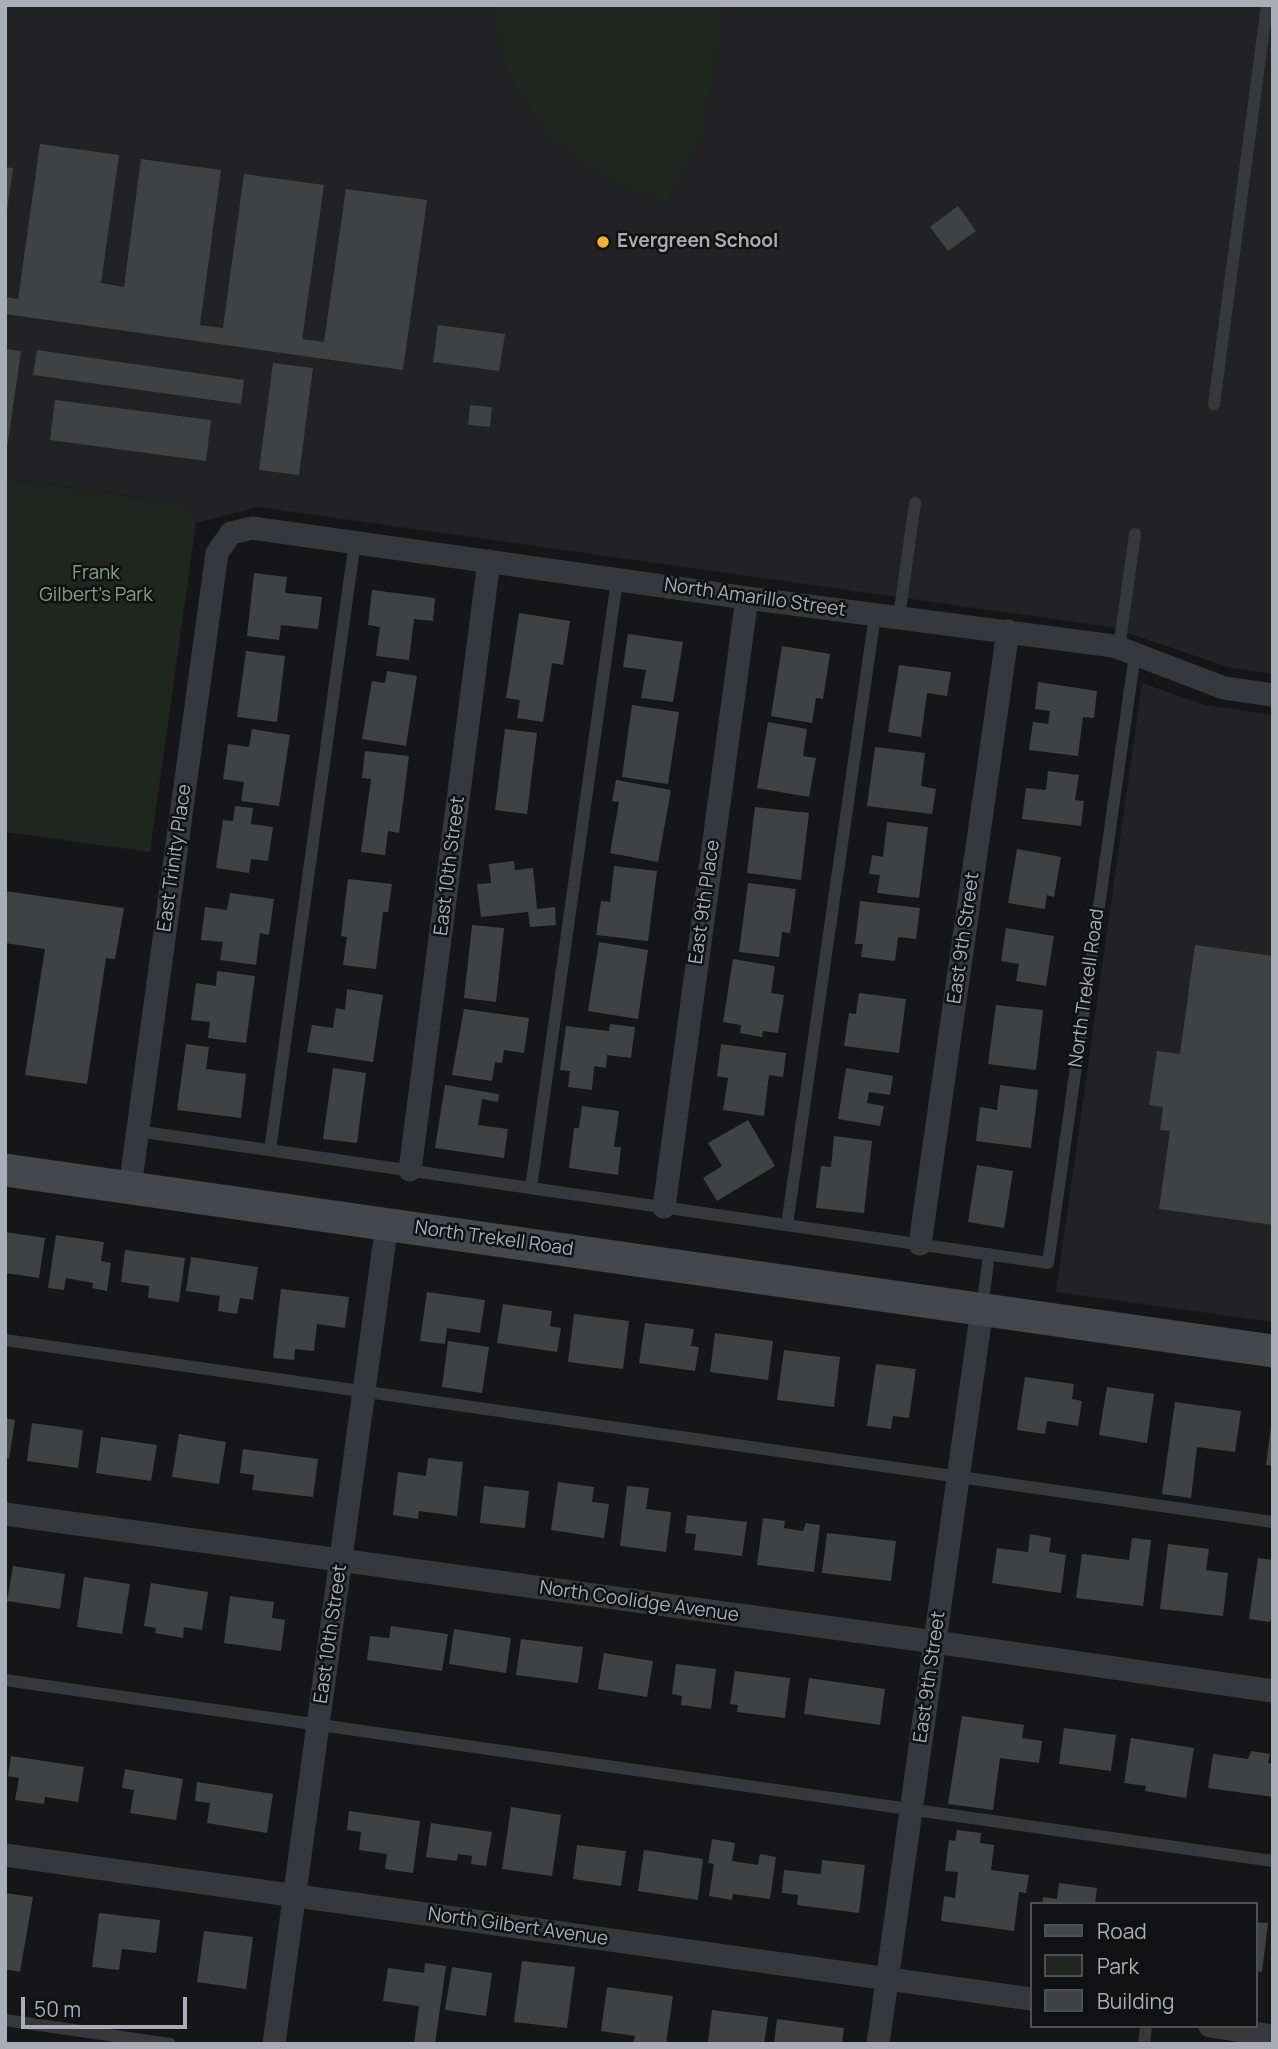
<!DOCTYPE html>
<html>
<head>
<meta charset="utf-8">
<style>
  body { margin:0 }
  #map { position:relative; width:1278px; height:2049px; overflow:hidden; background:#161618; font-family:Manrope,sans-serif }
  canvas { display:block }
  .frame { position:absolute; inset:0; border:7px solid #a8adb8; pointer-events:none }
  .legend { position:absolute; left:1030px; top:1902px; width:228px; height:126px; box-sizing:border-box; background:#111113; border:2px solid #4d4f55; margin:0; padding:9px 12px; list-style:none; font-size:21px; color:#a8adb8 }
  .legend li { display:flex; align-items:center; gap:14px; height:35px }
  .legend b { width:35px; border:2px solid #4d4f55 }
  .scale { position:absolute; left:21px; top:1997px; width:166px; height:32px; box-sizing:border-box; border:4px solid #a8adb8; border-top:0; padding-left:9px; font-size:21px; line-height:24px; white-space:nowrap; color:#a8adb8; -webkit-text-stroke:5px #111113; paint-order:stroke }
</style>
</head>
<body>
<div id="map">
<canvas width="1278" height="2049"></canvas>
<div class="frame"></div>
<ul class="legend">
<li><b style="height:9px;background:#45474d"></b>Road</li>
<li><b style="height:19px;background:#1e261f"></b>Park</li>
<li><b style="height:19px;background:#404145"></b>Building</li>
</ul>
<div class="scale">50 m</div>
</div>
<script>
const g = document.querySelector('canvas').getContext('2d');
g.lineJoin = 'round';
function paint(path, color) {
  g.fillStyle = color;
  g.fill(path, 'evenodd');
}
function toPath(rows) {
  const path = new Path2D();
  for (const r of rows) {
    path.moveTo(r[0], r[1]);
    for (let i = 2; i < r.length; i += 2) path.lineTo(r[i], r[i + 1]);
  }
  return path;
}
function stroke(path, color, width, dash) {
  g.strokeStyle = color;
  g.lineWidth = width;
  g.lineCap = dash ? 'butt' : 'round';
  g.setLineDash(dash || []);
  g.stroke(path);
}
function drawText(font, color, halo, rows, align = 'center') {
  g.font = font + ' Manrope,sans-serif';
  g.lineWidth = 5;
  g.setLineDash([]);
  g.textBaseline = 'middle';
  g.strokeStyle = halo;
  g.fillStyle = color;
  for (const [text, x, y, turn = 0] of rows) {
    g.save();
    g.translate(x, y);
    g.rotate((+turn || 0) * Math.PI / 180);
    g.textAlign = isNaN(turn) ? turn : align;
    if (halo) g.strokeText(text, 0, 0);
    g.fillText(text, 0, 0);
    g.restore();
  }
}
paint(toPath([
  [5,5,1273,5,1273,674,1228,667,1110,627,258,507,196,523,185,504,5,479],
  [1142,683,1205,705,1273,715,1273,1322,1056,1292]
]), '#222225');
paint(toPath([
  [496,5,725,5,700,142,668,201,631,191,608,178,579,161,546,133,514,86,501,57],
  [5,479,185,504,196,523,150,852,5,832]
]), '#1e261f');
paint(toPath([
  [40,144,119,155,101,283,124,287,141,159,221,170,200,325,223,328,244,174,324,185,302,339,324,342,346,189,427,200,403,370,5,314,5,297,18,299],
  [5,167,13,168,7,211,5,211],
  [958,206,976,231,948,251,930,227],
  [438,325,505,334,499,371,433,362],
  [5,349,21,351,7,448,5,448],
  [37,350,244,380,241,404,33,375],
  [273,363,313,368,299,475,259,470],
  [55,400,211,420,206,461,50,440],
  [470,405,492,407,490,427,468,425],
  [254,573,287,577,285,593,322,597,318,629,281,625,279,640,247,636],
  [372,590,435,598,433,621,414,619,409,660,376,656,380,627,368,625],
  [519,613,570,621,563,665,552,663,543,722,517,718,520,700,506,698],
  [628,634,683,642,673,702,641,698,646,670,623,667],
  [782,646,830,654,823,699,816,698,812,723,771,716],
  [246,651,285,656,277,722,237,717],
  [899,665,951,672,947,696,927,693,921,737,888,732],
  [387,671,417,676,406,746,362,739,372,681,385,683],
  [1038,682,1097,691,1094,718,1083,717,1078,756,1029,750,1033,722,1048,724,1050,711,1035,709],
  [632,705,679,712,668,784,622,777],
  [768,722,807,729,803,756,816,758,809,797,757,788],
  [252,729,290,735,279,806,241,801,244,782,223,779,228,744,249,747],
  [505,729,537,733,527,814,495,810],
  [875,747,925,753,921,786,936,789,932,814,867,806],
  [365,751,409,756,399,833,388,831,385,855,361,852,371,779,362,778],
  [1048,771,1079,775,1075,800,1084,801,1081,826,1022,819,1026,788,1046,790],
  [616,780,671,790,658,862,610,853,619,802,612,801],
  [235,806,253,808,251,824,273,827,268,861,251,859,249,873,216,868,223,820,233,821],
  [755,807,809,813,801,880,747,873],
  [887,822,928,827,919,898,877,893,880,875,869,874,872,855,883,857],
  [1017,849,1061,857,1054,897,1047,895,1045,909,1008,903],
  [514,861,515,870,533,868,537,909,555,907,556,925,530,927,528,912,481,917,477,884,491,883,489,864],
  [614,866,657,871,648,941,596,935,601,901,610,902],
  [348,879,392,884,388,912,383,912,376,969,343,965,347,937,341,936],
  [748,883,796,889,790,933,782,932,779,957,739,952],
  [5,891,124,908,115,959,106,958,87,1084,25,1075,45,949,5,943],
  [230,893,274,899,269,935,260,933,256,965,220,960,223,942,201,940,205,907,227,910],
  [860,901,920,908,916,939,898,937,895,961,861,957,863,944,855,944],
  [472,925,504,928,496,1002,464,998],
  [1006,928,1054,936,1046,986,1016,981,1019,964,1001,961],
  [599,942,648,950,638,1019,588,1011],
  [1195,945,1273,956,1273,1225,1159,1209,1170,1131,1160,1130,1163,1107,1149,1105,1157,1051,1180,1054],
  [733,959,775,966,771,993,784,995,778,1033,763,1031,762,1037,740,1033,741,1025,723,1022],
  [217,971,255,976,246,1043,208,1038,210,1022,191,1020,196,983,216,986],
  [347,989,383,995,373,1062,307,1052,312,1025,333,1028,336,1008,345,1010],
  [859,993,906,999,899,1053,844,1046,849,1013,856,1014],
  [996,1005,1043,1010,1036,1070,988,1064],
  [464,1009,529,1018,524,1053,504,1050,502,1063,495,1062,492,1081,452,1075],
  [610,1024,635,1027,631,1058,607,1055,606,1068,594,1066,592,1090,568,1087,570,1071,560,1070,566,1026,609,1031],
  [186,1044,209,1047,206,1069,246,1074,241,1118,177,1110],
  [721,1044,786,1053,783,1077,769,1075,764,1116,723,1110,728,1078,717,1076],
  [333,1068,366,1073,357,1143,323,1139],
  [846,1068,893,1076,890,1095,869,1092,867,1103,884,1106,880,1126,838,1119],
  [445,1085,499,1094,498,1102,482,1099,478,1125,508,1129,504,1158,435,1148],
  [1000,1085,1038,1090,1031,1148,976,1141,980,1107,997,1110],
  [582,1106,619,1111,614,1147,621,1147,618,1175,569,1168,574,1128,579,1128],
  [748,1120,775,1166,717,1201,703,1178,722,1166,708,1143],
  [834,1136,872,1141,864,1213,816,1208,821,1166,831,1167],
  [977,1165,1013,1171,1004,1228,968,1222],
  [5,1232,45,1238,39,1278,5,1273],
  [56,1235,104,1242,101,1261,111,1263,107,1291,92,1288,93,1283,66,1278,64,1290,48,1288],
  [125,1250,185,1258,179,1302,148,1298,149,1286,121,1282],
  [191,1257,258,1267,253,1300,240,1298,237,1314,218,1311,220,1296,186,1291],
  [281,1289,349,1297,345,1328,317,1324,314,1351,295,1349,294,1360,273,1358],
  [427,1292,485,1300,480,1333,447,1328,445,1344,420,1341],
  [503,1304,552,1311,550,1326,561,1328,557,1352,497,1343],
  [574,1314,629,1321,623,1369,568,1362],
  [645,1323,694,1329,691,1346,699,1347,695,1371,639,1363],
  [715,1333,773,1341,768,1380,710,1372],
  [448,1341,489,1347,482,1393,442,1387],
  [784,1350,840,1357,834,1407,777,1400],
  [876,1364,916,1369,909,1418,893,1416,891,1429,867,1426],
  [1025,1377,1074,1384,1072,1399,1082,1401,1078,1426,1047,1421,1045,1434,1017,1430],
  [1107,1387,1154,1394,1147,1443,1099,1435],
  [1175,1402,1241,1411,1235,1452,1197,1447,1191,1498,1162,1494],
  [5,1418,15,1420,9,1459,5,1458],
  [32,1423,83,1430,78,1468,27,1461],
  [1271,1426,1273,1426,1273,1466,1266,1465],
  [179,1434,226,1442,219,1484,172,1477],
  [101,1437,157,1445,151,1481,96,1473],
  [243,1449,318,1459,313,1497,252,1490,254,1475,240,1473],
  [428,1458,463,1462,457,1516,419,1511,418,1519,393,1515,398,1472,426,1476],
  [558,1482,594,1487,592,1502,609,1504,604,1538,551,1530],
  [484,1486,529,1491,525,1528,480,1523],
  [627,1486,649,1488,646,1509,671,1512,666,1552,620,1546],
  [687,1515,747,1522,742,1556,694,1550,696,1534,685,1533],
  [763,1518,785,1521,784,1528,803,1531,806,1523,820,1525,814,1572,757,1565],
  [827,1533,896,1541,891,1581,822,1573],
  [1030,1534,1051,1538,1049,1552,1066,1555,1061,1593,992,1583,997,1548,1028,1552],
  [1132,1538,1151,1540,1143,1606,1076,1598,1082,1554,1129,1560],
  [1168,1544,1209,1549,1206,1570,1228,1573,1223,1616,1160,1609],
  [1258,1558,1273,1560,1273,1611,1270,1622,1249,1619],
  [13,1566,65,1574,60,1609,7,1601],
  [84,1577,130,1584,122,1634,77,1627],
  [151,1583,208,1592,202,1630,184,1627,183,1638,155,1633,156,1628,144,1626],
  [230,1596,274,1602,272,1618,285,1620,281,1651,224,1643],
  [391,1626,448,1634,442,1671,367,1660,370,1636,389,1638],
  [454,1629,511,1638,506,1673,449,1664],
  [521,1639,583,1647,578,1683,516,1675],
  [604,1653,653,1661,647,1697,598,1689],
  [676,1664,716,1669,711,1709,681,1705,682,1696,672,1694],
  [735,1671,790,1678,785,1718,737,1712,738,1705,730,1704],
  [809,1678,885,1689,880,1725,804,1714],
  [962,1716,1024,1725,1022,1738,1042,1741,1039,1763,1000,1758,993,1810,948,1804],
  [1064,1728,1116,1735,1111,1771,1059,1764],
  [1131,1738,1194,1748,1186,1798,1145,1791,1146,1786,1124,1783],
  [1251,1751,1270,1754,1268,1763,1273,1764,1273,1797,1208,1788,1213,1754,1248,1759],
  [11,1756,84,1767,78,1802,45,1797,44,1804,15,1800,19,1778,8,1776],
  [125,1769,183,1779,176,1820,130,1813,134,1790,122,1788],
  [197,1782,273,1794,267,1833,207,1823,210,1803,195,1801],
  [511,1807,561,1815,552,1876,502,1869],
  [349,1811,420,1821,413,1873,385,1869,387,1854,359,1850,361,1832,347,1830],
  [431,1823,492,1832,486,1866,471,1864,472,1856,458,1854,457,1861,426,1857],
  [957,1830,981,1833,980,1843,994,1845,991,1870,1029,1875,1026,1893,1019,1892,1014,1931,941,1921,944,1896,955,1898,958,1872,945,1871,949,1840,955,1841],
  [712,1839,735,1843,732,1861,758,1865,760,1854,776,1857,770,1899,733,1894,732,1900,709,1896,714,1864,708,1863],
  [577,1845,626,1851,621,1886,573,1879],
  [644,1850,703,1859,698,1900,638,1891],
  [822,1860,865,1865,859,1913,797,1905,798,1895,782,1893,784,1870,821,1874],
  [1059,1883,1097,1888,1095,1904,1042,1904,1043,1897,1057,1899],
  [5,1893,33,1897,20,1972,5,1969],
  [99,1913,160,1920,156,1953,122,1949,119,1970,92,1967],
  [1255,1922,1268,1923,1262,1972,1255,1971],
  [204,1931,253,1937,246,1989,197,1982],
  [522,1961,575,1967,567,2028,514,2022],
  [425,1963,446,1966,435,2044,414,2044,419,2006,383,2001,388,1968,424,1973],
  [452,1967,492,1973,486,2016,445,2010],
  [607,1987,673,1996,666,2044,633,2044,635,2036,601,2031],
  [712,2010,768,2017,764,2044,708,2042],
  [777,2019,844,2028,842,2044,774,2044]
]), '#404145');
stroke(toPath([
  [1214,404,1267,5],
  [899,617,915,503],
  [1119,648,1135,534],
  [137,1131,1048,1263,1135,654],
  [270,1150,355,541],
  [531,1188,617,580],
  [787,1225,875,615],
  [982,1309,989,1254],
  [5,1340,1273,1522],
  [5,1680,1273,1861],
  [5,2020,170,2044],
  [1144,2044,1146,2026]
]), '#37383d', 12);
stroke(toPath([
  [410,1170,489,561],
  [130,1187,217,553,231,533,252,528,747,598,1114,646,1224,688,1273,695],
  [664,1207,747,598],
  [920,1244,1008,631],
  [5,1514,935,1642,1273,1691],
  [5,1855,1031,1999],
  [1210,2026,1273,2036],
  [274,2044,387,1224],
  [878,2044,982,1309]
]), '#37383d', 23);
stroke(toPath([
  [5,1170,1273,1351]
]), '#45474d', 33);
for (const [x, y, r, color] of [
  [603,242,7,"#f2b134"]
]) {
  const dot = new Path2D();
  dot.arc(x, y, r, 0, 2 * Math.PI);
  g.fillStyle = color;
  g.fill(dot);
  stroke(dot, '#111113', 2.5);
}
drawText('bold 19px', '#a8adb8', '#111113', [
  ["Evergreen School",617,242]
], 'left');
drawText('19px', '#7fa381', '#111113', [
  ["Frank",96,574],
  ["Gilbert's Park",96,596]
]);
drawText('19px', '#a8adb8', '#111113', [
  ["North Amarillo Street",755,598,8],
  ["East Trinity Place",175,858,-82],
  ["East 10th Street",450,866,-83],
  ["East 9th Place",705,902,-82],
  ["East 9th Street",964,938,-82],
  ["North Trekell Road",1087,988,-82],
  ["North Trekell Road",494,1239,8],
  ["North Coolidge Avenue",639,1602,8],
  ["East 10th Street",331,1634,-82],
  ["East 9th Street",930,1677,-82],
  ["North Gilbert Avenue",518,1927,8]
]);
</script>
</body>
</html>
